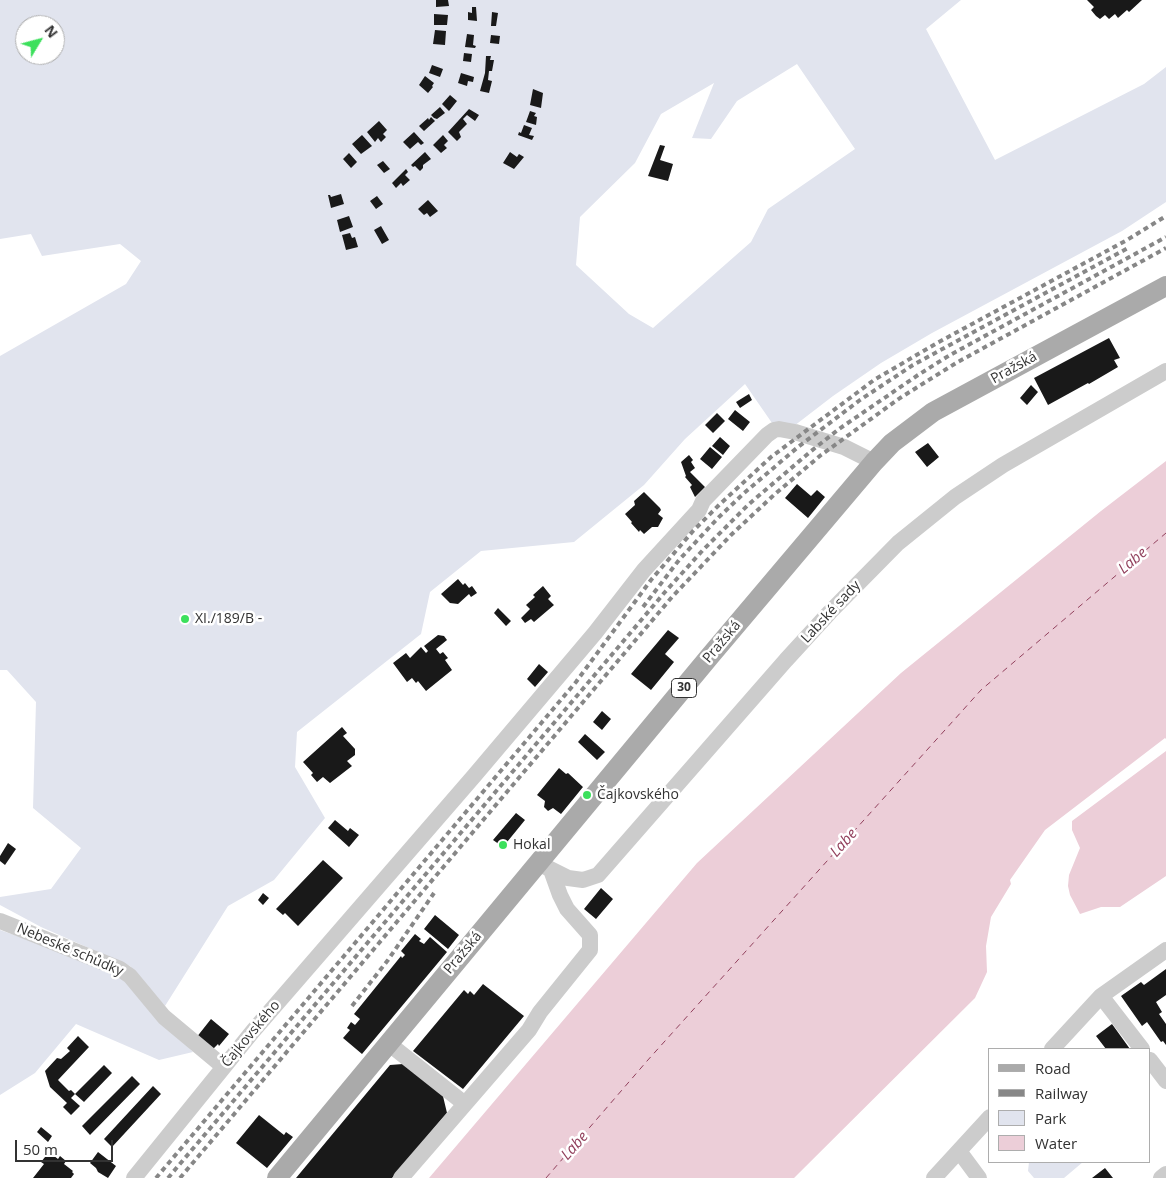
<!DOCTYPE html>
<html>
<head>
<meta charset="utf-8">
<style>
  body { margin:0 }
  #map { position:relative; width:1166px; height:1178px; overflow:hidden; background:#fff; font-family:"Open Sans",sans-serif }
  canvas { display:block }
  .legend { position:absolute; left:988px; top:1048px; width:162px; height:115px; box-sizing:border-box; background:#fff; border:1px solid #adadad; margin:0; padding:6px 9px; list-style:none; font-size:15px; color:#323232 }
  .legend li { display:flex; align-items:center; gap:10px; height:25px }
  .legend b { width:25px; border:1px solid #adadad }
  .north { position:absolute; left:15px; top:15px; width:50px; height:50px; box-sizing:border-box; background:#fff; border:1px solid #adadad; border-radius:50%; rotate:53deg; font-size:14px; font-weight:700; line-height:20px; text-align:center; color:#323232 }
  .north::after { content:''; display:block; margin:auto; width:18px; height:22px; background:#3ce05c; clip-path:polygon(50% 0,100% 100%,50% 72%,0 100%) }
  .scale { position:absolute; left:15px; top:1140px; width:98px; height:22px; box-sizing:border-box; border:2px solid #323232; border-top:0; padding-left:6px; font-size:15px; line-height:18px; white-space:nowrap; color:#323232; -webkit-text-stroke:4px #fff; paint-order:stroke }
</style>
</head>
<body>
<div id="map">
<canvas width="1166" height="1178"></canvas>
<ul class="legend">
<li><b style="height:6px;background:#aaa"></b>Road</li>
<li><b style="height:6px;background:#878787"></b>Railway</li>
<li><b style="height:14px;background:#e1e4ee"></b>Park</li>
<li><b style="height:14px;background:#ecced8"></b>Water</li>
</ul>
<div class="north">N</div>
<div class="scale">50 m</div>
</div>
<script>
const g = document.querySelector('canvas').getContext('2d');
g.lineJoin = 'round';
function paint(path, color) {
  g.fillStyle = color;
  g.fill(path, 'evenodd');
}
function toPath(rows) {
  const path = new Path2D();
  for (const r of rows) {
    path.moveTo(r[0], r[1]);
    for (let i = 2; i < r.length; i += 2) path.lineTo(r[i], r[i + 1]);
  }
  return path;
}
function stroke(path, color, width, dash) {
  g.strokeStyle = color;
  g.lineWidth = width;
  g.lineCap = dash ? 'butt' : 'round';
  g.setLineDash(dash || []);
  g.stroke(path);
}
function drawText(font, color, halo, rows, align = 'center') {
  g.font = font + ' "Open Sans",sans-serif';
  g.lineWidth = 5;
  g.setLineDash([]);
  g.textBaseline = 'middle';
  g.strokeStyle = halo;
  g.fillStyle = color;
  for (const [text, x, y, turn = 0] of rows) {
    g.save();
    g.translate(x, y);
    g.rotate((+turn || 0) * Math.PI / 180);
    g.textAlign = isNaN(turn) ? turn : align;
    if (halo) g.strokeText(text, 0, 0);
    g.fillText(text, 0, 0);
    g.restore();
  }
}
paint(toPath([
  [0,0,961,0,926,29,995,160,1144,84,1166,67,1166,202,1122,231,932,333,881,363,833,396,781,436,745,384,685,439,644,485,574,542,481,551,430,592,421,634,297,732,295,767,325,818,274,880,228,906,165,1006,130,966,41,927,0,905,0,897,51,889,81,848,33,808,36,702,7,670,0,670,0,356,126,284,141,261,120,244,42,256,31,234,0,239],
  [25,25,55,25,55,55,25,55],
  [797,64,855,149,768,209,751,242,653,328,629,314,576,265,580,217,635,163,661,114,714,83,692,138,711,139,737,101],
  [0,930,71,955,125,980,193,1052,159,1060,76,1024,35,1073,0,1095],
  [1029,1162,1083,1162,1064,1178,1034,1178,1028,1171]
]), '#e1e4ee');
paint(toPath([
  [1166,461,1166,739,1165,738,1045,830,1010,880,1011,884,991,917,986,946,987,972,975,998,794,1178,429,1178,697,863,901,673,1101,511],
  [1166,751,1166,876,1120,907,1101,907,1080,914,1070,895,1068,886,1069,875,1080,848,1072,830,1072,821]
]), '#ecced8');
stroke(toPath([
  [546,1178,647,1061,981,690,1166,533]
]), '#92415d', 1, [6, 5]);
paint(toPath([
  [436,0,448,0,449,6,436,7],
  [1087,0,1142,0,1129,12,1127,10,1118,18,1115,14,1109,19,1105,15,1100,19,1096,16,1091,10,1094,7],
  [472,7,476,7,477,21,468,20,468,12,472,13],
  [492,12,498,13,496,26,491,26],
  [434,14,448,15,447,25,434,25],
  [435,30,446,31,445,45,433,44],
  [467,34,474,35,473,45,476,46,475,48,465,47],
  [491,35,500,36,499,44,490,43],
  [464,53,472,54,471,62,463,61],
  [486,56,491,56,490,60,494,60,492,71,489,71,488,80,492,81,489,93,480,91,485,73],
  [432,65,443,69,440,77,429,73],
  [461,73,474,77,473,82,468,81,467,86,458,83],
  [425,76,434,83,432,86,433,87,428,93,419,85],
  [533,89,543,93,541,108,530,105],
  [450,95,457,101,449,111,442,104],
  [440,107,445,113,437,119,434,118,431,115],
  [469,109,479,115,475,121,467,115,463,119,467,124,459,132,461,137,457,141,448,132],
  [530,111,536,113,534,116,537,117,536,125,526,122],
  [431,117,435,121,424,131,419,126,428,118,429,120],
  [379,121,387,130,383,134,386,137,381,142,378,138,375,142,367,132],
  [524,125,532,128,529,135,534,136,532,140,518,135,519,132,521,133],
  [414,132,424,143,421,145,418,142,410,149,403,142],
  [362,135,372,146,361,154,352,144],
  [443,135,448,141,444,145,447,148,441,153,433,145],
  [660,145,665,146,660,160,673,164,668,181,648,176],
  [425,152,431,159,423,165,423,168,420,171,415,166,413,167,411,165],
  [510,152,517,157,519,154,524,157,514,169,503,163],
  [349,153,357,162,351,168,343,159],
  [383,161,390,169,384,173,377,165],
  [406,169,408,172,405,175,410,180,403,186,401,183,396,188,392,183],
  [341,194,344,204,331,208,328,195,330,195,331,197],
  [377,196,383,204,376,209,370,201],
  [428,200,438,211,430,217,427,213,424,215,418,209],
  [349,216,353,227,340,232,337,220],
  [381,226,389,240,382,244,374,230],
  [350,233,352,238,355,237,358,247,346,250,342,235],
  [1109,338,1120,358,1114,360,1118,367,1089,384,1088,383,1048,405,1034,378],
  [1031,385,1038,392,1027,405,1020,398],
  [749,394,752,400,740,408,736,402],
  [735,410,750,422,743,431,728,419],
  [717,413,725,421,713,433,705,425],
  [720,437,730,446,723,455,712,446],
  [928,443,939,457,927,467,915,452],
  [710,447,722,457,712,469,700,459],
  [689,455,693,460,691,462,695,468,690,472,705,487,695,497,690,487,692,485,685,477,686,476,681,462],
  [797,484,811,496,817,490,825,497,808,518,785,498],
  [644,492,660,508,661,510,658,514,663,518,658,527,652,527,644,534,640,530,639,532,631,523,632,522,625,514,635,505,634,501],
  [458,579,463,585,465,583,469,588,472,586,477,593,471,597,469,594,458,604,450,603,441,594],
  [543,586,551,596,548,599,554,605,534,622,531,619,525,623,521,618,530,609,526,605,535,597,533,595],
  [498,608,511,621,506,626,494,613],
  [668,630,679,638,665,654,674,662,651,690,631,674],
  [438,635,444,636,447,640,436,649,440,654,443,652,448,658,445,660,452,670,426,691,418,681,416,683,412,678,407,682,393,663,406,653,410,658,421,647,426,653,428,651,424,646],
  [539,664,548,672,535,687,527,679],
  [602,711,611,719,602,730,593,722],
  [342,727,347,733,343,736,355,749,355,755,347,761,352,766,330,783,323,777,317,782,311,775,313,773,303,762],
  [585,734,605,752,597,760,578,742],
  [559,768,566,774,568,773,583,787,561,814,553,808,548,811,544,807,545,801,537,795],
  [516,813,525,820,503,847,493,840],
  [335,820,348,831,350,828,359,835,349,847,328,828],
  [8,843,16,849,5,865,0,861,0,856],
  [323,860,343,878,298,926,285,913,283,915,276,909],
  [601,888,613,899,596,919,584,909],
  [263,893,269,898,263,905,258,900],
  [435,915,459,935,448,949,424,929],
  [415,934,421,939,419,941,424,944,430,937,447,952,362,1054,343,1038,350,1030,347,1028,351,1022,355,1025,360,1019,354,1014,401,956,402,958,405,955,401,951],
  [1166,969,1166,995,1156,1002,1162,1012,1159,1014,1166,1024,1166,1045,1163,1041,1161,1042,1147,1022,1142,1026,1121,996,1141,982,1144,985],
  [483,984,524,1016,463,1089,413,1051,464,990,468,994,470,991,474,995],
  [211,1019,229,1034,219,1046,218,1044,211,1051,196,1038],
  [1112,1024,1130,1049,1106,1049,1096,1036],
  [78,1036,89,1047,58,1080,69,1091,71,1090,75,1094,71,1098,80,1106,71,1115,63,1107,67,1103,50,1087,45,1071,57,1058,61,1059,70,1051,67,1048],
  [403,1064,442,1092,447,1113,392,1178,296,1178,390,1065],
  [104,1065,112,1073,84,1102,75,1094],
  [132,1076,140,1084,90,1135,82,1126],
  [153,1086,161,1094,112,1147,104,1139],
  [259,1115,284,1135,286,1132,293,1137,267,1168,236,1143],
  [41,1127,52,1136,48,1142,37,1132],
  [49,1152,58,1159,60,1156,66,1161,64,1164,73,1171,72,1172,74,1174,71,1178,33,1178,44,1164,41,1162],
  [98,1152,116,1166,108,1178,98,1172,96,1168,90,1163],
  [1105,1168,1113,1178,1092,1178]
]), '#191919');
stroke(toPath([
  [538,863,568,878,583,880,598,875,786,660,830,612,898,543,955,497,1003,465,1166,371],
  [0,921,120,969,130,976,164,1017,224,1067],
  [1101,996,1142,1049],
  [388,1043,465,1104],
  [1052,1049,1101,996,1166,950],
  [1150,1060,1166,1081],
  [959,1151,979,1178],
  [134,1178,253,1031,474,776,595,633,644,570,699,510,703,501,767,435,774,430,779,429,795,432,844,447,874,462],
  [401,1178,529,1030,540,1012,590,950,590,935,567,909,560,895,551,870],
  [934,1178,990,1117],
  [1161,1178,1166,1174]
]), '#ccc', 16);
stroke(toPath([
  [277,1178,710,656,874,462,892,443,933,412,1166,286]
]), '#aaa', 20);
stroke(toPath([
  [643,607,679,560,718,518,743,494,798,447,860,400,913,365,1128,248],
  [352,1006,388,960,434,893],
  [156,1178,576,682,651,580,693,531,719,505,771,457,874,380,937,343,1127,240,1166,216],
  [168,1178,665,592,703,550,749,504,810,452,839,429,918,375,950,355,1166,237],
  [180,1178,672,597,731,535,775,494,821,455,900,398,956,363,1166,248]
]), '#878787', 4, [5, 4]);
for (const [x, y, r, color] of [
  [185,619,5,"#3ce05c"],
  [587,795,5,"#3ce05c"],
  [503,845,5,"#3ce05c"]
]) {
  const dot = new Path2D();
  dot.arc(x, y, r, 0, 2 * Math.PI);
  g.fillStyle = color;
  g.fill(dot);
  stroke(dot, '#fff', 2);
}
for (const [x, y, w] of [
  [684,688,25]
]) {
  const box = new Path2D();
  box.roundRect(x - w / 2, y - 9.5, w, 19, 4);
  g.fillStyle = '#fff';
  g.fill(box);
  stroke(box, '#323232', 1);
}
drawText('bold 12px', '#323232', null, [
  ["30",684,688]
]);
drawText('14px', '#323232', '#fff', [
  ["Pražská",1014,368,-29],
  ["Labské sady",831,612,-47],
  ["Pražská",722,642,-50],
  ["Nebeské schůdky",70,950,23],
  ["Pražská",463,953,-50],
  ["Čajkovského",251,1034,-50]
]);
drawText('14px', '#323232', '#fff', [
  ["XI./189/B -",195,619],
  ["Čajkovského",597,795],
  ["Hokal",513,845]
], 'left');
drawText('italic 15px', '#92415d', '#fff', [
  ["Labe",1133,561,-40],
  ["Labe",844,843,-48],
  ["Labe",575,1146,-48]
]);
</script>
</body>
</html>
